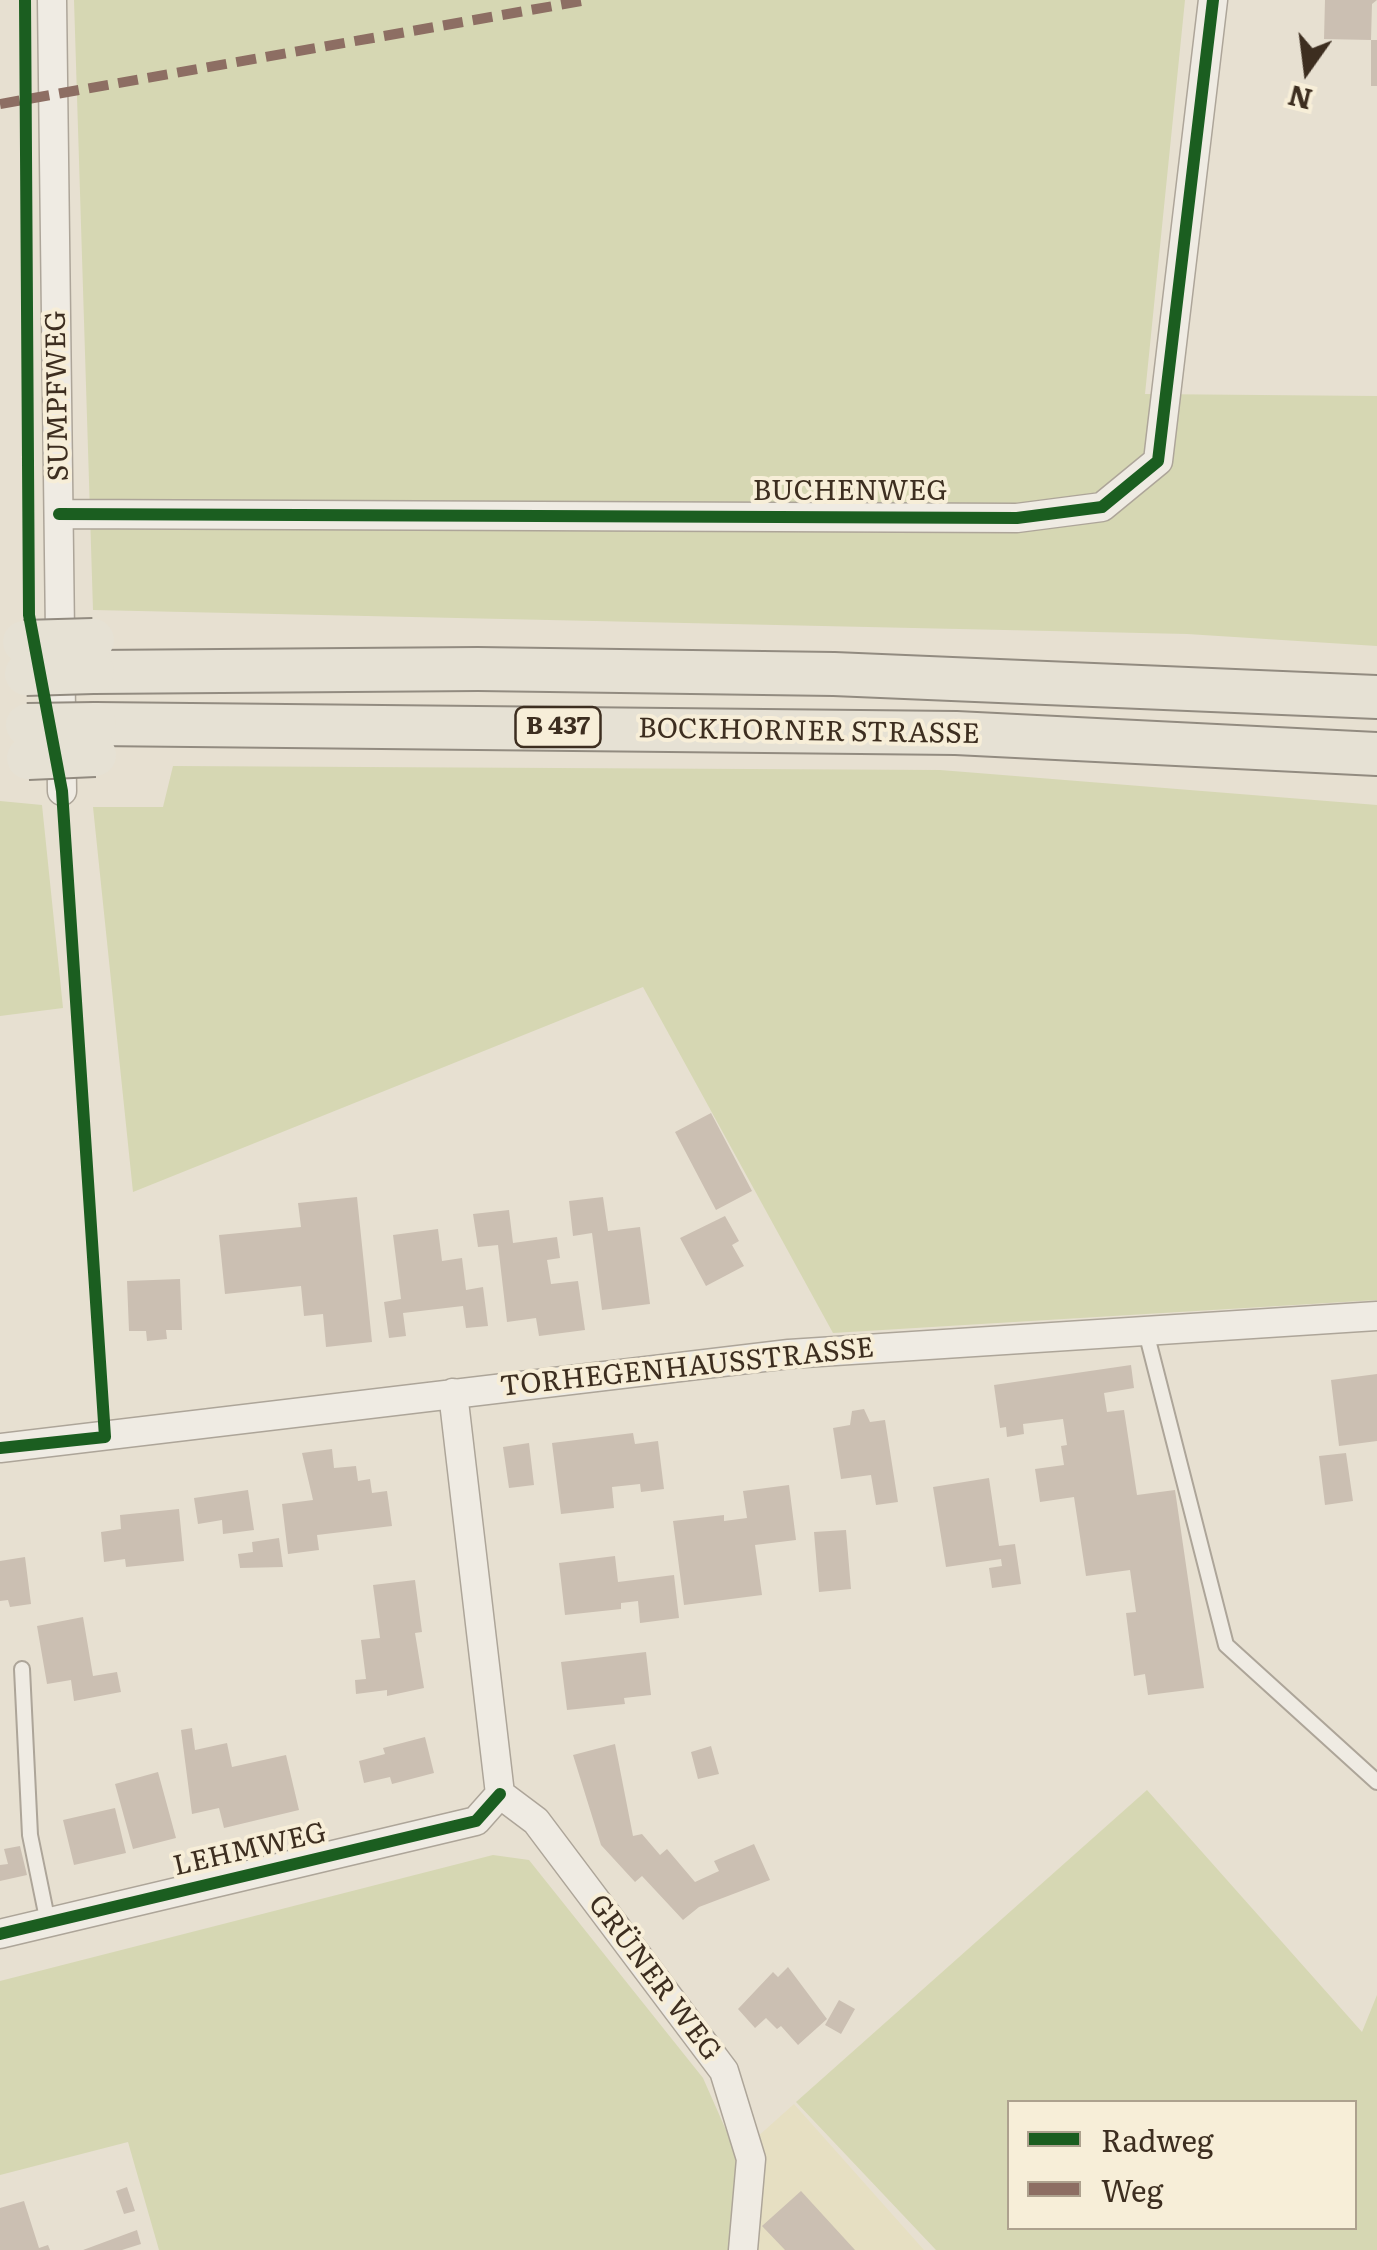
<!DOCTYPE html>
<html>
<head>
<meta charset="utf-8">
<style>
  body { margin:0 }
  #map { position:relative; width:1377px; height:2250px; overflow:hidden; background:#e7e0d1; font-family:Literata,serif }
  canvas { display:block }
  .legend { position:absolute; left:1007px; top:2100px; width:350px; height:130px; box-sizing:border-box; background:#f7eed8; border:2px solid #ada18e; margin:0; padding:12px 18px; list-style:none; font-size:30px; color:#3d2e20 }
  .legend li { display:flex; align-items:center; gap:20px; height:50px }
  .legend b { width:50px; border:2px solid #ada18e }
  .north { position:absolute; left:1257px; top:20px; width:100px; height:100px; -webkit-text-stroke:8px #f7eed8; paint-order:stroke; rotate:194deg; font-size:28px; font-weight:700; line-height:40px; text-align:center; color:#3d2e20 }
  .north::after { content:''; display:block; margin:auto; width:35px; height:45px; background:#3d2e20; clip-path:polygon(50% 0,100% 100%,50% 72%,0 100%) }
</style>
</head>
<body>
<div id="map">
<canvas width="1377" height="2250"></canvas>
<ul class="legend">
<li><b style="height:12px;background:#1b5e20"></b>Radweg</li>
<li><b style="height:12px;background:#8d6e63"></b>Weg</li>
</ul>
<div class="north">N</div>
</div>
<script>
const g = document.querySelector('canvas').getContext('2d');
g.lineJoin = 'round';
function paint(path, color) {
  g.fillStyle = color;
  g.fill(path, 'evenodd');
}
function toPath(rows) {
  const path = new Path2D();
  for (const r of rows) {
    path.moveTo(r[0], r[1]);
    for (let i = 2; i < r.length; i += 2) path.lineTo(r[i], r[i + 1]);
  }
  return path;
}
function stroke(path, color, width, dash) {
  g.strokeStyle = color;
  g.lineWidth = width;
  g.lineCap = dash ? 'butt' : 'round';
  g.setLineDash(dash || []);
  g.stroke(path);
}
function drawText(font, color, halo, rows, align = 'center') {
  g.font = font + ' Literata,serif';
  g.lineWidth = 8;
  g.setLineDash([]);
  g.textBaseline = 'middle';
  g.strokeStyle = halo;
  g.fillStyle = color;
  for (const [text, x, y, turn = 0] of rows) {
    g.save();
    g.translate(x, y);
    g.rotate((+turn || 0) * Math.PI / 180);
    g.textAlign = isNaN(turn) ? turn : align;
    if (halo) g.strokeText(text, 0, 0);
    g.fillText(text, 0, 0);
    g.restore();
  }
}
paint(toPath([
  [794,2104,924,2250,728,2250,737,2155]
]), '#e6dfc2');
paint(toPath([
  [74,0,1185,0,1145,394,1377,396,1377,646,1187,634,93,610],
  [173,766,940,770,1377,805,1377,1300,833,1333,643,987,133,1192,93,807,163,807],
  [0,801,42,805,63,1008,0,1016],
  [1147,1790,1362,2032,1377,1995,1377,2250,936,2250,796,2102],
  [1009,2102,1354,2102,1354,2228,1009,2228],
  [493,1855,529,1860,703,2078,737,2155,728,2250,159,2250,128,2142,0,2175,0,1981]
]), '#d6d7b3');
paint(toPath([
  [1325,0,1377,0,1372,4,1371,40,1377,40,1377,86,1371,86,1371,40,1324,39],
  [711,1113,752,1191,716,1210,675,1132],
  [357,1197,372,1342,326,1347,323,1314,304,1316,301,1286,225,1294,219,1235,301,1227,298,1203],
  [603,1197,608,1231,640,1227,650,1304,602,1310,592,1233,573,1236,569,1201],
  [509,1210,513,1243,557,1237,560,1258,547,1260,551,1284,578,1281,585,1330,539,1336,536,1318,507,1322,498,1245,478,1247,473,1214],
  [725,1216,739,1241,732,1245,744,1266,706,1286,680,1238],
  [438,1229,442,1261,462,1258,466,1290,483,1287,488,1326,466,1328,463,1306,403,1313,406,1336,389,1338,384,1302,401,1299,393,1235],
  [180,1279,182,1330,166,1330,167,1339,147,1341,146,1331,129,1331,127,1281],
  [1131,1365,1134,1388,1104,1393,1107,1412,1124,1410,1137,1495,1175,1490,1204,1688,1148,1695,1145,1674,1134,1676,1126,1613,1136,1612,1130,1570,1086,1576,1074,1497,1040,1502,1035,1469,1064,1465,1061,1446,1067,1445,1063,1419,1023,1424,1024,1434,1007,1437,1006,1427,1000,1428,994,1385],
  [1377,1374,1377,1441,1339,1446,1331,1380],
  [864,1409,870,1422,885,1420,898,1502,876,1505,871,1475,841,1479,833,1428,850,1425,852,1411],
  [633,1433,635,1444,658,1441,664,1489,641,1492,640,1484,612,1487,614,1508,561,1514,552,1443],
  [529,1443,534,1485,509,1488,503,1447],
  [332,1449,334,1468,356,1466,358,1481,370,1479,372,1493,387,1491,392,1526,317,1535,319,1550,288,1554,282,1504,313,1500,302,1453],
  [1346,1453,1353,1501,1325,1505,1319,1456],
  [989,1478,999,1546,1015,1544,1021,1584,992,1588,989,1568,1002,1566,1001,1559,946,1567,933,1487],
  [789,1485,796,1540,755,1545,762,1595,684,1605,673,1521,724,1515,724,1521,747,1518,743,1491],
  [248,1490,254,1530,223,1534,222,1520,198,1524,194,1498],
  [179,1509,184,1561,126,1567,125,1559,104,1562,101,1532,121,1529,120,1515],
  [846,1530,851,1589,819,1592,814,1532],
  [279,1538,283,1567,240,1568,238,1554,253,1552,252,1542],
  [615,1556,618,1582,674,1575,679,1618,640,1623,638,1601,621,1603,621,1609,565,1615,559,1563],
  [25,1557,31,1604,10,1607,8,1600,0,1601,0,1561],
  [415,1580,422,1632,415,1633,424,1688,387,1696,387,1690,356,1694,355,1680,366,1679,361,1640,380,1638,373,1585],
  [83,1617,93,1676,117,1672,121,1692,74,1701,71,1680,47,1684,37,1626],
  [646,1652,651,1695,624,1698,625,1704,567,1710,561,1662],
  [192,1728,195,1750,227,1743,232,1767,286,1755,299,1810,224,1828,219,1808,192,1814,181,1730],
  [425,1737,434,1773,392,1784,390,1777,364,1783,359,1761,385,1754,383,1748],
  [615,1744,633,1836,642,1834,660,1855,667,1849,695,1882,719,1871,714,1861,754,1844,770,1880,699,1907,683,1920,642,1876,635,1882,601,1845,573,1755],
  [711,1746,719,1774,698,1779,691,1752],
  [158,1772,176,1838,133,1849,115,1784],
  [115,1808,126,1853,74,1865,63,1820],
  [20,1846,27,1875,0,1881,0,1865,8,1864,4,1849],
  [788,1967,827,2019,798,2045,781,2026,777,2029,766,2018,755,2028,738,2009,773,1972,778,1977],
  [839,2000,855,2009,841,2034,825,2025],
  [127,2187,135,2211,124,2214,116,2191],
  [801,2191,855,2250,785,2250,762,2226],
  [24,2201,39,2248,48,2245,50,2250,0,2250,0,2208],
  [137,2230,141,2244,122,2250,83,2250]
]), '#cbbfb2');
const lane = toPath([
  [1146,1332,1226,1645,1377,1782],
  [22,1669,30,1835,48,1923]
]);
const street = toPath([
  [52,0,62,791],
  [59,514,1017,518,1102,507,1158,461,1213,0],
  [0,1448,789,1354,1377,1316],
  [500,1794,536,1821,724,2071,751,2159,743,2250],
  [0,1934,476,1821,500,1794,453,1393]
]);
const primary = toPath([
  [93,672,478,669,834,674,1377,697],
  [95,724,956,733,1377,754]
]);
stroke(lane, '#ada599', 18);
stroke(street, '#ada599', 31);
stroke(primary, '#928b80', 46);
stroke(lane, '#efebe3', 14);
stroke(street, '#efebe3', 28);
stroke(primary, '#e6e1d4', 42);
const primaryBridge = toPath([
  [24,642,93,640],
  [26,674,93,672],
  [27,725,95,724],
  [28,758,95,755]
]);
stroke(primaryBridge, '#928b80', 46, []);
stroke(primaryBridge, '#e6e1d4', 42);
stroke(toPath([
  [0,104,587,0]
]), '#8d6e63', 10, [20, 10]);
stroke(toPath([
  [59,514,1017,518,1102,507,1158,461,1213,0],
  [0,1448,105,1437,62,791,29,615,25,0],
  [0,1934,476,1821,500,1794]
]), '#1b5e20', 12);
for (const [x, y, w] of [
  [558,727,85]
]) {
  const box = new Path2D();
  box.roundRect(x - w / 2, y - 20, w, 40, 8);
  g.fillStyle = '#f7eed8';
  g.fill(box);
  stroke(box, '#3d2e20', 2.5);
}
drawText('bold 25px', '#3d2e20', null, [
  ["B 437",558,727]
]);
drawText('28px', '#3d2e20', '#f7eed8', [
  ["SUMPFWEG",58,396,-91],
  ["BUCHENWEG",850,492],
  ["BOCKHORNER STRASSE",809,732,1],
  ["TORHEGENHAUSSTRASSE",687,1368,-6],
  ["LEHMWEG",250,1850,-13],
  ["GRÜNER WEG",654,1978,53]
]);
</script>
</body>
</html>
